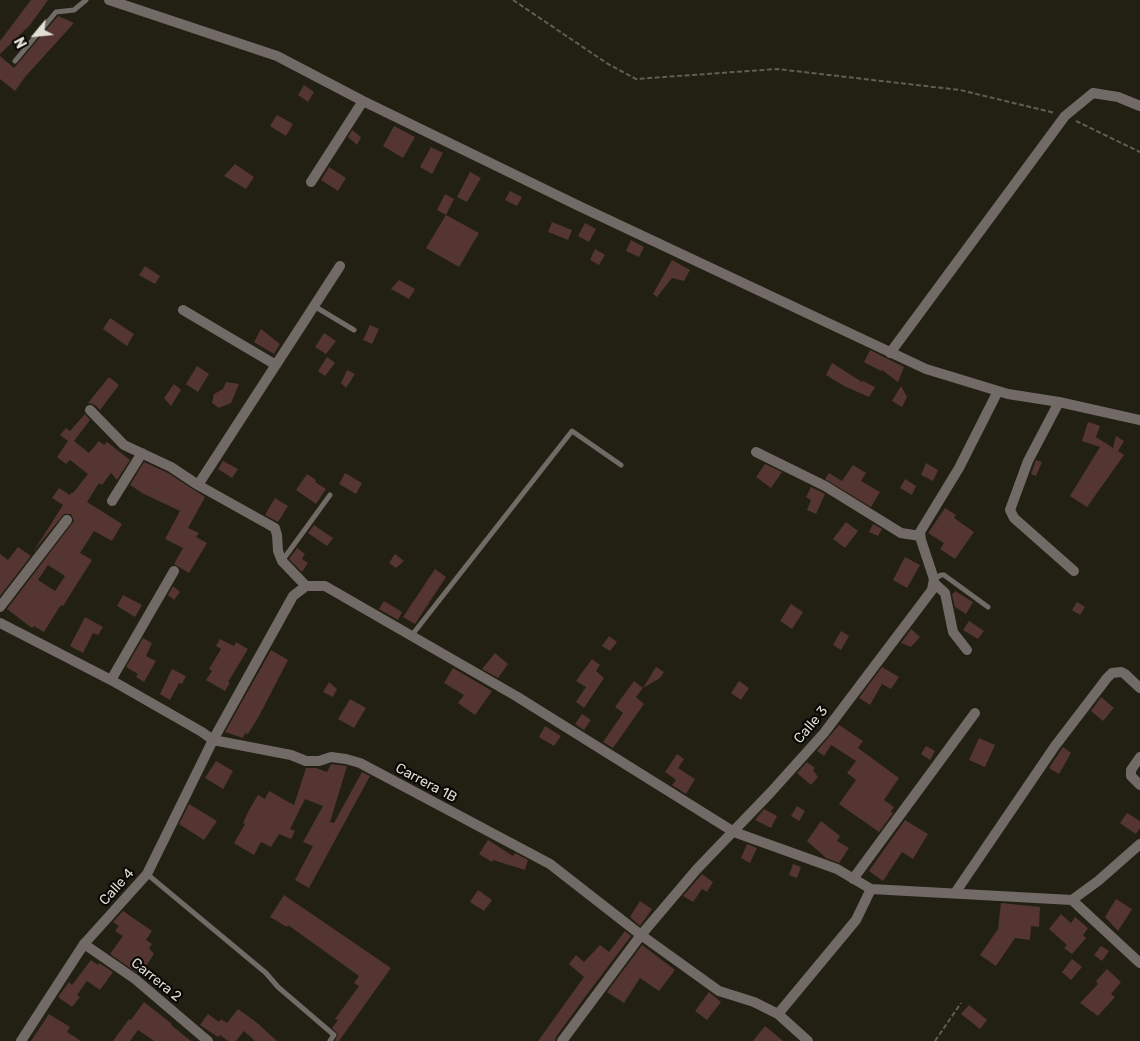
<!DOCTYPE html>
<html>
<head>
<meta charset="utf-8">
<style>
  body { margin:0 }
  #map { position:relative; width:1140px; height:1041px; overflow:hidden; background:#222013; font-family:Rubik,sans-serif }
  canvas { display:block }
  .north { position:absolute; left:10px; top:10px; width:50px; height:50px; -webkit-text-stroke:4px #0b0905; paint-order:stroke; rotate:242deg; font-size:14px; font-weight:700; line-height:20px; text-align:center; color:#dfded5 }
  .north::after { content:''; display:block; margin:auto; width:18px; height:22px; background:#dfded5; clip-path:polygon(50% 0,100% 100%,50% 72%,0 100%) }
</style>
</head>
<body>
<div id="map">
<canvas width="1140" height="1041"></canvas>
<div class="north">N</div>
</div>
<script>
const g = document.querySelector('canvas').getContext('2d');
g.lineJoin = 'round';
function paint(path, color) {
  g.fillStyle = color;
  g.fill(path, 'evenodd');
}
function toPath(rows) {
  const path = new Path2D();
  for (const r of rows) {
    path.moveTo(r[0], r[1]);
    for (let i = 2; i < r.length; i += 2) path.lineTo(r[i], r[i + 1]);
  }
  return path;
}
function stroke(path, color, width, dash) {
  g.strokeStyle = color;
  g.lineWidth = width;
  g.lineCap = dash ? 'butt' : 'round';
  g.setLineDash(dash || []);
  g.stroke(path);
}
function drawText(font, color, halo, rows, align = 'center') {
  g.font = font + ' Rubik,sans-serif';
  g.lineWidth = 4.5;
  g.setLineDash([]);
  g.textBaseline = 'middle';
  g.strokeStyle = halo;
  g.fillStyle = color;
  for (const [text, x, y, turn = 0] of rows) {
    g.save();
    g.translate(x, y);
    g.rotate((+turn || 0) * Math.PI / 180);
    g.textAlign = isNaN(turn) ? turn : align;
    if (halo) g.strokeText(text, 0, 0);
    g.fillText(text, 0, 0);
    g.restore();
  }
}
paint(toPath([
  [31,0,48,0,30,25,0,54,0,41],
  [58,16,74,23,25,77,15,91,0,79,0,56,14,68],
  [304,85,314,92,308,102,298,95],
  [277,115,293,124,286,136,270,126],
  [394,126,415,137,403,158,383,146],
  [352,130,361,137,357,145,348,137],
  [431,147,443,153,432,174,420,167],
  [235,164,254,177,246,189,224,176],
  [329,167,346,178,338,191,321,180],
  [470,172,481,178,467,202,457,197],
  [510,191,522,197,517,206,505,200],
  [445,194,454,199,446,215,437,210],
  [446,215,479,233,459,267,426,248],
  [552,222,572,230,568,240,548,232],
  [585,223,596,229,589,242,578,236],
  [631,240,644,247,639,257,626,251],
  [595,249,605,255,599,265,590,260],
  [672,260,690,270,684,281,672,278,657,297,653,294],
  [145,266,160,276,155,284,139,275],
  [399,280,415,289,409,299,391,289],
  [110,318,134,334,127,346,103,329],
  [370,325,379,329,372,344,363,340],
  [261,329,280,344,274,354,254,342],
  [324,333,336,341,326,354,315,347],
  [870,350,904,367,898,382,882,370,881,371,864,362],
  [327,357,335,363,325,376,318,371],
  [832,363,862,382,863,381,875,387,869,397,844,386,826,375],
  [197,366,209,374,198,392,186,384],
  [347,370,355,374,346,388,341,383],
  [109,377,119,385,100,410,95,405,88,403],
  [226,382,239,384,231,403,219,408,212,403,214,394,223,389],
  [174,384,181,390,171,406,164,398],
  [901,386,907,397,902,407,892,401],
  [85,414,90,420,74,441,89,453,99,441,104,445,107,442,130,460,117,480,111,473,102,485,99,483,87,502,122,524,112,541,94,531,80,553,92,560,63,606,61,605,57,611,44,632,34,626,32,628,7,609,74,521,71,514,64,514,33,552,63,505,52,498,59,488,70,495,71,493,73,493,88,474,70,460,66,464,57,457,68,441,60,435,66,428,70,431],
  [48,565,65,576,55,591,38,580],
  [1088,422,1100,426,1096,437,1113,448,1116,436,1124,441,1118,451,1124,455,1087,507,1070,496,1100,447,1082,441],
  [1036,460,1042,462,1036,476,1031,474],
  [223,461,238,469,232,478,218,469],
  [144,462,168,473,205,497,188,528,199,533,196,537,207,543,189,573,174,564,183,548,165,539,180,511,142,493,130,485],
  [926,463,938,470,933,481,921,475],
  [765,464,782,472,771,488,756,477],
  [853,465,866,473,861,481,880,492,871,507,825,479,829,473,842,481],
  [345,473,362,483,356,494,339,484],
  [307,474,316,480,315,482,326,489,316,504,296,490],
  [905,479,916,486,912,495,900,488],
  [811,487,825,494,816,514,807,510,811,500,806,497],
  [275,498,288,506,278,522,265,515],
  [945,508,956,515,954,518,974,532,955,559,940,549,944,543,928,533],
  [846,522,858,531,845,548,833,539],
  [873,524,882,529,878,536,869,532],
  [314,525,333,538,327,546,308,533],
  [18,547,31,556,0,596,0,554,8,560],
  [297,548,305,554,302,559,308,563,302,572,289,559],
  [395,554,404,561,396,568,389,563],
  [905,557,920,565,907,588,893,580],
  [435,569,446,577,415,624,403,617],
  [173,586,180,592,174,600,168,595,163,604],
  [955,591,973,602,966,614,955,607,952,595],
  [123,595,142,605,135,617,117,606],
  [384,601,402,612,398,620,379,609],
  [1077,602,1085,607,1080,615,1072,610],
  [791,604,803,612,792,629,780,621],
  [85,617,103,627,98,635,93,633,83,653,70,646],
  [969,621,984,631,978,639,963,630],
  [911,629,920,637,911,647,901,643],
  [841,631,849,636,841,650,833,645],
  [609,636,617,642,610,651,602,646],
  [143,638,152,643,146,656,156,661,144,682,136,677,138,674,126,667],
  [220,639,234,646,236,642,248,649,228,682,230,683,225,691,206,680,212,671,209,669,221,649,216,646],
  [271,650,288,660,259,716,248,734,245,733,243,738,225,732],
  [495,653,508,664,498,678,482,669],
  [592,659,600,665,596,671,604,678,584,708,576,702,586,687,576,681],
  [656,667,664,672,660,678,643,688],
  [882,667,899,677,891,689,882,684,870,705,859,698],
  [453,668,492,691,475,715,458,703,464,695,444,683],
  [172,669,186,676,182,684,179,683,170,700,160,694],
  [634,681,643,688,636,697,644,704,613,748,603,742,623,713,615,707],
  [739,681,749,688,741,700,731,693],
  [329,682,337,689,333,697,323,692],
  [1101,697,1114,708,1103,721,1091,711],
  [350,699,366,708,354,728,338,719],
  [582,714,591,720,584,730,575,724],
  [839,725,863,741,858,748,899,778,884,800,894,807,891,812,893,813,879,832,839,804,856,780,847,773,856,761,831,745,824,756,817,751],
  [545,726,561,736,554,746,539,737],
  [979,738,995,745,985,767,969,760],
  [926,746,935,751,930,760,921,754],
  [1063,747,1071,753,1059,774,1049,768],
  [677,754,684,759,678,768,695,779,686,794,672,785,676,780,665,772],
  [216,761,233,771,223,789,205,778],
  [807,762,815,768,813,770,818,777,811,785,797,773],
  [331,764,347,766,330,822,334,823,362,772,370,776,309,888,295,880,313,846,303,842,323,806,305,799,290,829,295,831,291,839,279,834,271,847,261,842,254,855,234,843,245,824,243,823,249,810,258,795,265,799,269,791,294,805,306,768,316,768,327,772],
  [189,804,217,821,204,840,179,824],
  [797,806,805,811,799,821,791,816],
  [764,809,777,816,771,828,755,820],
  [1127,813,1140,821,1140,828,1136,834,1120,823],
  [905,820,928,834,913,859,902,852,883,881,869,871],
  [821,821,840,836,837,841,849,848,839,863,826,858,807,841],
  [488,840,513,856,515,853,528,860,525,870,493,860,492,862,479,854],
  [747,844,757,848,750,863,741,858],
  [793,864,801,867,797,878,789,875],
  [702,874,713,882,707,892,702,889,693,902,683,896],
  [478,890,492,900,484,911,470,902],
  [284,895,391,968,339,1041,335,1041,338,1034,332,1028,338,1020,335,1019,359,986,354,983,359,976,288,925,287,927,270,917],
  [1116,899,1132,909,1118,931,1105,917],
  [640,901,652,909,640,926,630,917],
  [1001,903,1040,907,1039,927,1031,926,1030,940,1015,938,996,966,980,955,998,929],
  [123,911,152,931,146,940,152,944,149,948,154,954,140,975,110,954,123,936,115,931,119,926,113,922],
  [1061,914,1071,923,1075,917,1088,928,1083,935,1086,938,1072,954,1064,948,1067,945,1049,929],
  [625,931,631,936,585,997,556,1037,555,1041,538,1041,584,977,569,964,576,955,584,962,600,945,609,952],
  [642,945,675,970,659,991,640,978,624,1003,607,992],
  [1101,946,1109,951,1102,961,1094,955],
  [1072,959,1082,967,1071,980,1062,972],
  [91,960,98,965,99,963,113,972,100,990,87,981,77,995,80,997,72,1007,58,997,69,982,72,985],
  [1107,969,1121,982,1111,994,1115,997,1098,1016,1080,1003,1098,984,1096,981],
  [709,992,721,1002,707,1020,695,1011],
  [144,1002,172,1024,171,1025,191,1041,154,1041,138,1030,130,1041,113,1041,129,1019,131,1020],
  [969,1005,987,1020,980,1029,961,1014],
  [238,1009,256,1022,277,1041,255,1041,244,1031,236,1041,228,1041,220,1035,218,1037,200,1025,208,1014,219,1022,221,1019,227,1023],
  [49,1014,70,1027,67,1032,81,1041,31,1041],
  [765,1026,783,1041,753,1041]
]), '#543532');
stroke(toPath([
  [513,0,608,64,636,79,777,69,960,90,1055,113],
  [1076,121,1140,152],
  [935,1041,961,1003]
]), '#605e52', 2, [5, 2.5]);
stroke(toPath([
  [15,61,56,12,74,10,86,0],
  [314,306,354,330],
  [282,561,330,495],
  [934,579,941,575,944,575,988,607],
  [412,635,572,431,621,465],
  [147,874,266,973,278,987,334,1035,330,1041]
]), '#716a66', 5);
stroke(toPath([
  [109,0,277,56,363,101,581,207,926,369,1008,394,1059,402,1140,420],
  [311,182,363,101],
  [183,310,276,365],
  [890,353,1065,116,1093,93,1118,97,1140,106],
  [1059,402,1028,461,1010,510,1014,518,1074,571],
  [90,410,124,445,171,467,198,485,275,528,277,535,278,551,282,561,306,586],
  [756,452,825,486,901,533,920,536],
  [198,485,340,266],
  [112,501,142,453],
  [934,583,945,593,953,632,967,650],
  [0,607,67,520],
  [0,623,111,680,202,732,213,740,291,755,306,761,319,761,331,757,346,759,360,763,550,864,641,935,719,991,754,1002,778,1014,808,1041],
  [111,680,174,571],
  [213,740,293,596,306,586,325,586,516,696,734,832,837,869,871,889,1072,900,1098,881,1140,844],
  [1140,757,1131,770,1131,776,1140,785],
  [853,879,975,713],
  [955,893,1055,746,1107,678,1112,673,1121,672,1125,674,1140,688],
  [1072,900,1140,963],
  [84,944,135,979,208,1041],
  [778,1014,856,920,871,889],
  [562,1041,641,935,697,869,771,792,824,733,932,590,934,579,921,540,920,532,959,468,998,391]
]), '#716a66', 10);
stroke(toPath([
  [21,1041,84,944,147,874,213,740]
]), '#716a66', 10);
drawText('14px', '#dfded5', '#0b0905', [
  ["Calle 3",811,725,-50],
  ["Carrera 1B",426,783,28],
  ["Calle 4",117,887,-48],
  ["Carrera 2",156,980,39]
]);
</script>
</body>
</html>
